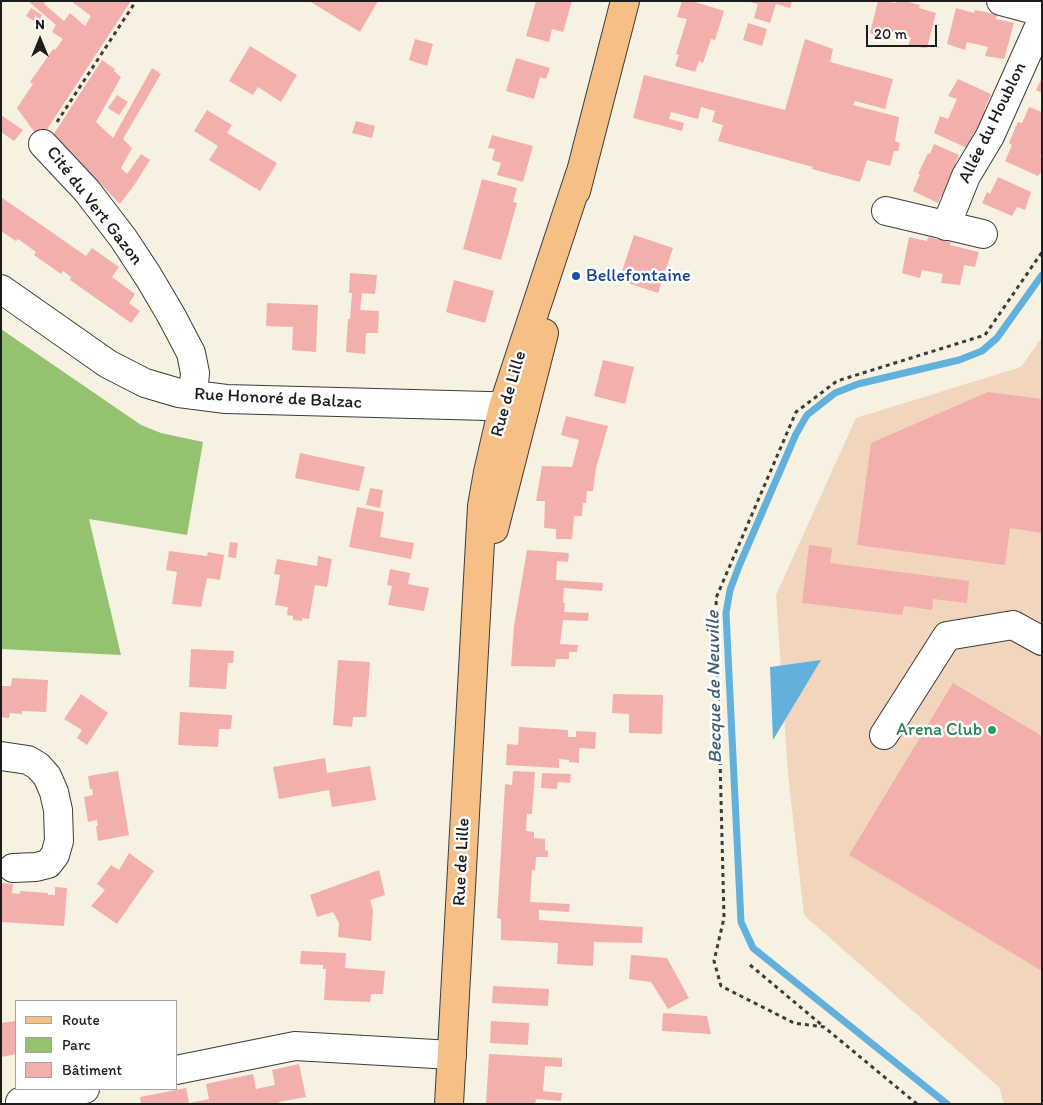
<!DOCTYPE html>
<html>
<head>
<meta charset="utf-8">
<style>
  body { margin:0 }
  #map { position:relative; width:1043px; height:1105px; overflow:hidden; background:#f7f1e2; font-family:Itim,sans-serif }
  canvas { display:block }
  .frame { position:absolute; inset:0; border:2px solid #1c1c1c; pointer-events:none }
  .legend { position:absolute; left:15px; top:1000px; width:162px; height:90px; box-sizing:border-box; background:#fff; border:1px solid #a4a4a4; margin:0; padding:6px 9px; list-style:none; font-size:15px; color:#1c1c1c }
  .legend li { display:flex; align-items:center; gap:10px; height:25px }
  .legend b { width:25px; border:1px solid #a4a4a4 }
  .north { position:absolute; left:15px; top:15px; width:50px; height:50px; -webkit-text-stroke:4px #fff; paint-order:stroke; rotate:0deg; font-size:14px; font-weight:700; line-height:20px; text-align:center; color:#1c1c1c }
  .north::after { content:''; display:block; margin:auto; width:18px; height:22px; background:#1c1c1c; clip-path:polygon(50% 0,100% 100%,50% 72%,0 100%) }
  .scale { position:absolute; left:866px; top:25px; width:71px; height:22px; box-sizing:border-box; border:2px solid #1c1c1c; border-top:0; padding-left:6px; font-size:15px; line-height:18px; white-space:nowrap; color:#1c1c1c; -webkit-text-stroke:4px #fff; paint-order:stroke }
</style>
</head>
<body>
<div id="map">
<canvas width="1043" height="1105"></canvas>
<div class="frame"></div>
<ul class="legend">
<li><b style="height:6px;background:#f5bf86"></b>Route</li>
<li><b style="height:14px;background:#95c270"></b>Parc</li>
<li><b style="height:14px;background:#f3afac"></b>Bâtiment</li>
</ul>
<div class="north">N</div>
<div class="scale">20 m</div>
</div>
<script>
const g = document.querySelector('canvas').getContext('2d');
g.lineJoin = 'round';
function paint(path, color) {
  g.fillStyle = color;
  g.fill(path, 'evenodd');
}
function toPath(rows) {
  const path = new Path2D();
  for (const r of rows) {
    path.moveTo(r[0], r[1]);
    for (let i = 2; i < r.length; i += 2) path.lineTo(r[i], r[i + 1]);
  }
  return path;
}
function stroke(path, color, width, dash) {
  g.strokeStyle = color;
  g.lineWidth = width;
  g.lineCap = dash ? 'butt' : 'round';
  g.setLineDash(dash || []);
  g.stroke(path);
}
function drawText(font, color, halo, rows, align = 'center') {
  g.font = font + ' Itim,sans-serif';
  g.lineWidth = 5;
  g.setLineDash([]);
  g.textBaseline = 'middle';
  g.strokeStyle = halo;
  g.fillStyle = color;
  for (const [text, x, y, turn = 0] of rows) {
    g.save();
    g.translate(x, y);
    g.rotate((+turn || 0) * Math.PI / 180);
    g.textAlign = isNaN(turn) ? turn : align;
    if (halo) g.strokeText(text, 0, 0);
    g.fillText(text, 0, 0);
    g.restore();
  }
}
paint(toPath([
  [1042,337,1042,1104,1004,1104,999,1087,804,915,788,774,776,595,856,418,1021,367]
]), '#f2d5bd');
paint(toPath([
  [1,329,141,425,161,433,203,442,187,535,89,519,121,655,1,649]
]), '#95c270');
paint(toPath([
  [821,660,773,740,770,667]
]), '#62b1dc');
stroke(toPath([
  [947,1104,753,948,741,922,726,613,730,590,739,566,796,434,807,415,835,393,858,384,959,360,982,351,997,338,1042,275]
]), '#62b1dc', 7);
paint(toPath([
  [28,1,46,1,44,4,64,21,70,13,85,26,91,16,71,1,131,1,40,140,17,108,33,84,30,82,53,49,55,50,63,39,52,32,56,25],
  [309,1,378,1,360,32],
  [536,1,572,1,563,32,552,29,549,42,526,36],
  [682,1,692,1,724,11,715,40,711,39,703,63,699,61,695,72,675,66,679,55,676,54,687,19,677,17],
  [792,1,790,8,776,4,770,23,754,18,758,4,750,2],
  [878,1,896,3,897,1,905,1,920,5,919,8,936,13,927,48,908,46,911,37,890,32,887,40,870,33],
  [31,8,42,15,37,23,26,16],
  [956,8,974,13,975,10,986,12,997,15,996,19,1014,23,1004,59,985,56,988,47,967,42,965,50,947,44],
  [748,23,767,29,762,46,743,40],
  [415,39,433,44,427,66,409,60],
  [805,39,833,49,830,62,893,79,885,109,855,101,853,105,899,117,895,141,900,143,898,151,894,151,890,166,867,160,860,182,812,169,813,167,718,141,723,125,712,122,715,111,701,107,698,119,671,112,669,119,684,123,682,131,633,118,644,75,785,110],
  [250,46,297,75,281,102,258,87,253,95,229,81],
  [516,58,550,68,546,79,540,77,534,99,506,91],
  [102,60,115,69,114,71,121,77,96,122,113,138,152,68,161,74,123,139,132,148,121,168,127,174,141,154,150,160,135,184,120,204,53,135],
  [1042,78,1042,93,1036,90],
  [958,79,991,94,984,110,987,112,978,133,974,132,967,148,934,133,940,116,948,119,957,99,948,96],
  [117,95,128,102,119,115,108,108],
  [1029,107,1042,112,1042,151,1040,156,1042,157,1042,171,1038,176,1005,161,1012,145,1009,143,1018,122,1022,123],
  [207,110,232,125,227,133,277,163,260,191,209,160,218,146,194,131],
  [1,115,23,130,14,141,1,132],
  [356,121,375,126,372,138,352,133],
  [492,135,533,146,523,182,497,175,501,163,492,160,495,149,488,148],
  [934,144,959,155,955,165,957,166,943,197,941,196,938,203,913,191,920,174,918,174,928,153,930,154],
  [998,177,1031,192,1025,210,1017,207,1012,216,982,203,987,192,990,194],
  [482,179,517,188,513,202,517,203,501,260,463,249],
  [1,197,86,256,92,248,119,267,112,277,135,294,129,303,140,311,131,323,70,280,71,277,63,271,61,274,34,255,36,252,18,239,16,241,1,231],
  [634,235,673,248,658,293,619,280],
  [909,237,927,241,928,237,951,242,950,245,979,252,975,267,964,265,960,285,941,283,943,274,922,270,920,278,905,274,902,273],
  [350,273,377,275,375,294,362,293,360,310,379,311,378,333,366,333,365,354,346,352,348,319,350,319,352,293,349,293],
  [454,280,494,291,485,323,446,312],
  [267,303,318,305,316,352,292,350,293,327,266,326],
  [603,360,634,367,625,404,594,396],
  [988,392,1042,399,1042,533,1010,528,1005,565,857,545,871,443],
  [566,416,608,426,596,468,593,491,587,491,586,503,583,503,582,516,574,516,572,539,556,539,556,529,544,528,545,501,536,501,542,466,572,467,579,440,561,435],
  [300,453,365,467,359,491,295,478],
  [370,488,383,490,380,508,366,505],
  [357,507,384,512,380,537,414,543,411,559,349,547],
  [230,542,238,543,236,558,228,557],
  [809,545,832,548,830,563,969,581,967,603,933,599,932,610,904,606,902,615,802,603],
  [527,550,569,553,568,562,557,561,556,580,603,583,602,591,564,588,563,603,565,603,564,612,589,613,588,621,563,620,560,644,578,645,577,652,569,652,569,659,556,659,555,667,511,666,514,626],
  [169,551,207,556,208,552,224,555,220,580,207,578,201,607,172,604,177,572,166,570],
  [318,556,332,559,327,587,315,585,309,619,302,618,302,621,293,620,293,616,287,615,288,607,275,605,280,575,274,574,277,559,317,566],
  [390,569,410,573,408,584,429,588,424,611,388,605,392,586,387,585],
  [191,649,234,651,233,663,228,663,226,689,189,687],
  [338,660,370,662,366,717,353,717,352,727,333,725],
  [12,678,48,680,46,712,22,711,22,714,10,713,9,718,1,717,1,686,11,686],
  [953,683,1042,736,1042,971,849,855],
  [81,694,108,713,87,745,77,738,82,730,64,719],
  [613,694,663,695,662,734,629,733,629,714,612,713],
  [180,712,232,715,231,729,219,729,218,747,178,745],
  [519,727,568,730,568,737,576,737,576,731,596,732,595,749,579,748,579,763,569,762,569,760,559,759,559,768,506,765,507,744,518,745],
  [325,758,327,773,370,766,376,800,332,807,329,790,279,799,273,767],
  [118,771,129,835,98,841,96,826,98,826,97,820,88,822,84,797,93,795,92,789,90,789,88,776],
  [513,771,535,772,532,814,527,814,526,831,534,832,534,838,545,839,545,850,548,851,548,857,536,857,535,871,532,870,530,902,570,904,569,912,539,910,539,920,643,927,642,943,594,942,593,966,557,964,558,943,501,940,501,919,497,918,505,784,512,785],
  [542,773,571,774,570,783,558,782,557,789,541,788],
  [129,853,154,871,117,924,91,906,105,890,97,884,111,865,119,870],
  [379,870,385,895,370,900,373,910,371,941,338,937,339,923,333,912,317,917,310,895],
  [1,883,13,884,12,893,20,894,20,891,48,893,48,895,55,895,55,887,67,888,64,926,1,922],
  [301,951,346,953,345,968,385,971,383,994,371,994,370,1002,324,1000,326,969,323,969,323,965,300,964],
  [631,955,667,958,689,998,668,1009,651,982,629,979],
  [493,986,549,989,548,1006,492,1003],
  [663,1013,707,1016,711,1034,662,1031],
  [15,1021,16,1025,16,1054,1,1057,1,1023],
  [491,1021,529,1023,528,1045,490,1043],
  [489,1054,562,1058,562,1067,545,1066,543,1091,562,1093,561,1101,536,1099,535,1104,486,1104],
  [299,1064,306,1097,279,1102,280,1104,141,1104,140,1097,186,1088,189,1103,209,1099,206,1084,253,1074,256,1089,275,1085,272,1070]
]), '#f3afac');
const minor = toPath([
  [1001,1,1042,12],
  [43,144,87,191,123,238,148,276,171,315,191,353,195,373,193,395],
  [886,211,983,234],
  [946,226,966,176,990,136,1042,20],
  [1,289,108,364,145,383,179,393,226,399,525,407],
  [884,735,947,636,1013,625,1042,641],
  [1,756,28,760,38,766,47,776,54,792,58,810,59,841,55,855,48,864,36,867,13,868],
  [176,1070,295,1046,452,1055],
  [20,1102,85,1089]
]);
const major = toPath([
  [576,191,625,1],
  [494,529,544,333],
  [449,1104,482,506,488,472,503,407,580,174]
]);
stroke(minor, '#3d3c3a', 30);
stroke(major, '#3d3c3a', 30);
stroke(toPath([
  [57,122,136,1],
  [750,965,823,1026],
  [917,1104,824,1027,794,1023,721,986,714,961,724,918,716,598,796,412,837,381,985,335,1042,252]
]), '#3d3c3a', 3, [4, 4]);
stroke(minor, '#fff', 28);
stroke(major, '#f5bf86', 28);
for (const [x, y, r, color] of [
  [576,276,5,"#1a4fb4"],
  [992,730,5,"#2e9e5b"]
]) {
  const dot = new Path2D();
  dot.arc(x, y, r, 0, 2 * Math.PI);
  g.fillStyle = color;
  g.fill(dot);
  stroke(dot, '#fff', 2);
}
drawText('18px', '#1c1c1c', '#fff', [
  ["Allée du Houblon",993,123,-64],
  ["Cité du Vert Gazon",94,206,52],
  ["Rue de Lille",509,394,-74],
  ["Rue Honoré de Balzac",278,399,3],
  ["Rue de Lille",462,862,-87]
]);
drawText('18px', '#164399', '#fff', [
  ["Bellefontaine",586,276]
], 'left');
drawText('18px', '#27864d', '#fff', [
  ["Arena Club",982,730]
], 'right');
drawText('italic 19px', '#3c5f72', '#fff', [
  ["Becque de Neuville",715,687,-91]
]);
</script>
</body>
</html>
